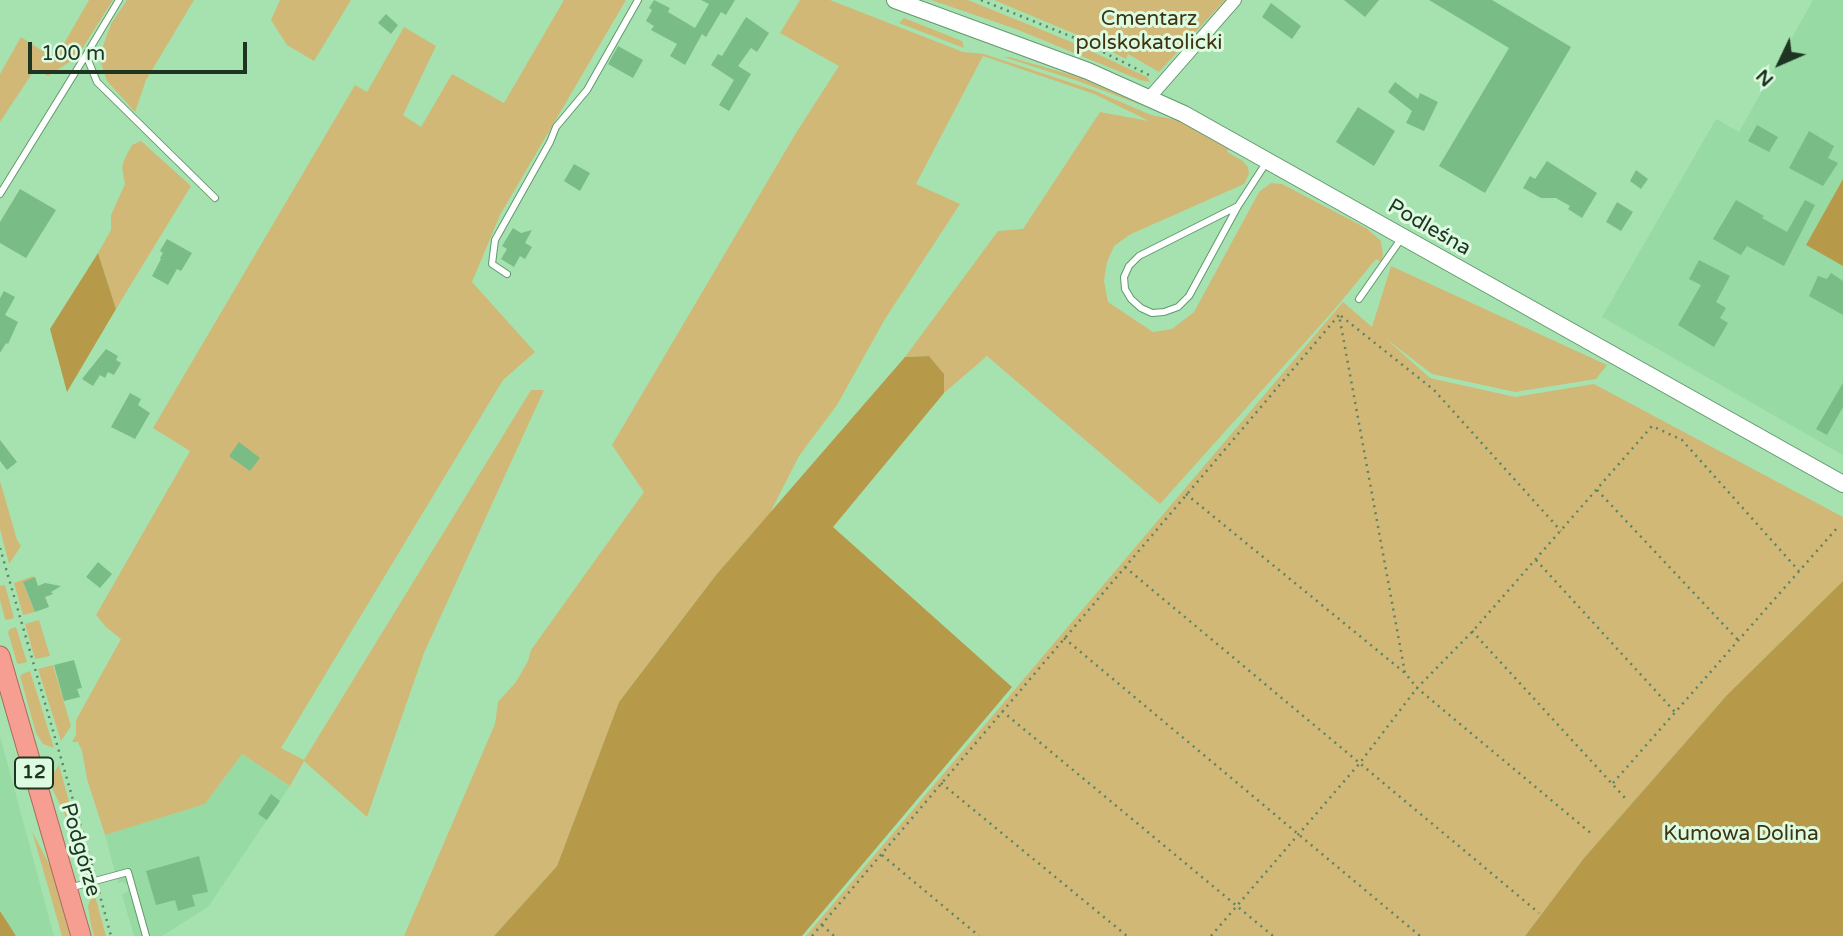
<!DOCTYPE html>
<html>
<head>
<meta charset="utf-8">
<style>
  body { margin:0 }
  #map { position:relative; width:1843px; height:936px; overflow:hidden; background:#a6e2b0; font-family:"Varela Round",sans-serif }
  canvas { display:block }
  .north { position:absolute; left:1745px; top:28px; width:70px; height:70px; -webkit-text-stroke:5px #ddfbe1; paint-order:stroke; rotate:226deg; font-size:19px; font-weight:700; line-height:28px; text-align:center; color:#1d3521 }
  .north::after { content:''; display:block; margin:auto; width:24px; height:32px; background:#1d3521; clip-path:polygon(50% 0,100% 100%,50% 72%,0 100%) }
  .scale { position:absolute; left:28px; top:42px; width:219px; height:32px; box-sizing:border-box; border:4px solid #1d3521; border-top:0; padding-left:9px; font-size:21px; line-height:24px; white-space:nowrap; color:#1d3521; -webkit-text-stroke:5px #ddfbe1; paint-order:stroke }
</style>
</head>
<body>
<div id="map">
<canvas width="1843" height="936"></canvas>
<div class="north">N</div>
<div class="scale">100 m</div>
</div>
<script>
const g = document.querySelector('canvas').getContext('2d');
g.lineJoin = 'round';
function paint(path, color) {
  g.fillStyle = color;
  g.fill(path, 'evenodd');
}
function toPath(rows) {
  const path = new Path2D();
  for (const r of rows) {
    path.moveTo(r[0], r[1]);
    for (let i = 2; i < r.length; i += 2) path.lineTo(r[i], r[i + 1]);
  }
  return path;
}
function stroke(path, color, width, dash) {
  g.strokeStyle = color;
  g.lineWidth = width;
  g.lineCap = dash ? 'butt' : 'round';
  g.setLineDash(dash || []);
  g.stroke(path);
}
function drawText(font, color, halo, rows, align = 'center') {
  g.font = font + ' "Varela Round",sans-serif';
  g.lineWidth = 6;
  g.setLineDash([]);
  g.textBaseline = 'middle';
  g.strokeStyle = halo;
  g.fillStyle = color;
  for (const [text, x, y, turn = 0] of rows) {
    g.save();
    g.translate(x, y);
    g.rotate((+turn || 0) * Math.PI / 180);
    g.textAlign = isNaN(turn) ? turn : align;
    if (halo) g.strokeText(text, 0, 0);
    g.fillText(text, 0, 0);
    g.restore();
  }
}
paint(toPath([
  [1813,0,1843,0,1843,179,1806,245,1843,266,1843,455,1602,317,1716,119,1739,132],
  [0,736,54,936,16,936,0,911],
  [242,754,290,786,208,907,162,936,134,936,122,895,128,891,128,886,123,882,118,883,105,835,205,804]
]), '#97daa3');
paint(toPath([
  [89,0,113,0,77,57,48,76,35,69,0,122,0,74,21,37,55,59],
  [127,0,194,0,146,80,135,112,107,81,100,60,103,46,111,24],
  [280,0,351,0,314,61,287,45,271,20],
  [564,0,626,0,500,215,472,282,535,352,503,380,281,748,304,760,531,390,544,390,424,653,367,817,304,761,290,786,242,754,205,804,105,835,87,779,82,751,78,742,72,742,76,735,76,720,121,639,106,627,96,615,190,451,153,428,355,85,367,92,404,27,436,46,403,115,421,127,452,74,504,103],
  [800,0,830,0,963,52,984,54,1093,90,1151,115,1183,121,1229,148,1227,152,1243,161,1248,167,1249,174,1244,184,1131,234,1114,246,1107,262,1104,281,1108,302,1153,332,1172,329,1194,312,1259,192,1271,183,1282,184,1366,228,1381,241,1383,255,1381,262,1376,259,1334,310,1160,504,987,356,944,393,944,374,929,356,905,357,998,231,1023,229,1100,112,1149,121,1094,94,983,56,916,184,960,204,885,319,837,405,799,456,770,513,716,575,619,702,557,866,494,936,404,936,495,724,498,702,516,682,528,661,531,650,644,492,612,445,796,133,839,66,780,33],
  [931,0,968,0,1069,41,1147,77,1150,82,1140,80,1016,29],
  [994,0,1225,0,1159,72,1128,54,1126,59,1080,36],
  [904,18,962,41,964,48,899,23],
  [1004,57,1009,57,1079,77,1151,109,1078,81],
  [141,141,191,186,116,309,98,253,111,230,111,215,125,184,122,167,125,158,132,145],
  [1391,266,1607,365,1596,379,1515,392,1432,374,1385,338,1430,378,1515,397,1594,384,1843,517,1843,581,1727,695,1584,858,1525,936,806,936,1343,302,1372,327],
  [0,481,17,540,21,546,9,564,0,529],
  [33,576,34,578,23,583,35,612,23,615,14,583],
  [5,585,14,618,7,620,5,619,0,600,0,586],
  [39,620,50,656,35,659,25,624],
  [16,627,27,662,19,664,17,663,8,632,10,629],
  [53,665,71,726,61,741,38,669],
  [30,671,54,748,43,744,36,733,20,676,22,674],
  [59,765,74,820,68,821,52,788,51,777],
  [32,831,51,868,70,936,62,936],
  [94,892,106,936,94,936,91,925,88,906]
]), '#d1b877');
paint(toPath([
  [1843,179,1843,266,1806,245],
  [98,253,116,309,67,392,50,329],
  [929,356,944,374,944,393,833,527,1012,687,802,936,494,936,557,866,619,702,716,575,905,357],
  [1843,581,1843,936,1525,936,1584,858,1727,695],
  [0,911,11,928,16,936,0,936]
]), '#b7994a');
paint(toPath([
  [654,0,670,8,668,12,695,28,709,4,701,0,735,0,726,15,721,12,706,37,702,34,685,65,670,56,677,44,651,30,654,26,646,21,652,10,649,8],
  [1344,0,1379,0,1365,17],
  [1429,0,1492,0,1571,47,1485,193,1439,166,1509,48],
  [1271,3,1301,26,1292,39,1262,17],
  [386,14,398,25,391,34,378,23],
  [746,17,769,33,757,52,751,48,738,66,751,74,729,111,719,105,734,80,711,65,718,54,722,56],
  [618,46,643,60,633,78,608,64],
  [1395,82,1418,99,1420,93,1438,102,1424,131,1406,123,1412,111,1388,92],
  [1358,107,1395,131,1374,166,1336,142],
  [1757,125,1778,137,1769,152,1748,141],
  [1809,131,1834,146,1828,158,1838,163,1823,186,1789,168],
  [1547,161,1597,193,1582,218,1568,209,1570,206,1556,198,1541,198,1523,188,1530,176,1535,179],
  [574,164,590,173,580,191,564,181],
  [1636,170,1648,179,1641,189,1630,181],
  [20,189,56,210,26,258,0,243,0,222],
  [1736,200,1764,216,1762,218,1787,232,1805,200,1815,205,1784,266,1747,246,1741,255,1713,239],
  [1617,202,1633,212,1621,231,1606,222],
  [513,228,521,233,532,230,525,243,532,247,525,259,520,256,514,267,501,259,507,249,502,246],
  [167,239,192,253,181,271,177,269,168,285,152,276,161,259,160,258,163,253,160,251],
  [1699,260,1730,276,1716,302,1726,308,1720,318,1728,323,1714,347,1678,325,1701,285,1689,279],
  [1831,273,1843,281,1843,315,1809,296,1818,276,1827,279],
  [4,291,15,297,5,315,18,322,8,344,6,343,0,353,0,298],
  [106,349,118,356,116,360,121,363,114,375,108,372,105,378,100,375,93,386,82,379],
  [1843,383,1843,407,1827,435,1816,429],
  [130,393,141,399,138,405,150,413,135,439,111,427],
  [0,440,17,462,7,470,0,461],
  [239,442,260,458,250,471,229,456],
  [98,562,112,574,100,588,86,577],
  [35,577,38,586,45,583,61,586,51,592,53,594,45,597,49,607,35,612,23,582],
  [74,660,82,688,77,689,80,697,64,701,54,665],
  [271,794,280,801,267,820,258,814],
  [199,856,208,892,192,895,195,906,178,911,175,900,156,905,146,871]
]), '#79bc85');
const service = toPath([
  [119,0,86,55,97,82,215,198],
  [0,194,86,55],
  [1238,206,1139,256,1129,266,1124,277,1125,289,1131,299,1141,308,1152,313,1164,312,1178,307,1189,296,1238,206,1266,163],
  [507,274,492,264,495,240,550,142,556,127,587,90,638,0],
  [1359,299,1401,239],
  [69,888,128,872,146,936]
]);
const minor = toPath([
  [1150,97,1235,0]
]);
const secondary = toPath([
  [895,0,1088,71,1184,114,1843,484]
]);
const trunk = toPath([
  [0,656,81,936]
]);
stroke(service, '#60996b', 8);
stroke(minor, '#60996b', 14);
stroke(secondary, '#60996b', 18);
stroke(trunk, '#a96a58', 21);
stroke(toPath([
  [981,0,1075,38,1153,77],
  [1341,316,1434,390,1561,531],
  [1597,490,1738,640],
  [1186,494,1405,673],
  [0,548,94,872],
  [1536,560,1675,712],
  [1125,567,1539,913],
  [1472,631,1626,799],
  [1064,638,1420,936],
  [1002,711,1273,936],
  [941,783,1127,936],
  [1613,783,1837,528],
  [882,855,979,936],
  [99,892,111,936],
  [822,925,834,936],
  [812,936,1339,315,1405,673,1417,688,1593,835],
  [1211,936,1359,764,1417,688,1472,632,1652,426,1682,440,1799,571]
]), '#5c8463', 2.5, [2, 5]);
stroke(service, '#fff', 6);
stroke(minor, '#fff', 12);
stroke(secondary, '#fff', 16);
stroke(trunk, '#f79e92', 19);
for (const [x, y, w] of [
  [34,773,38]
]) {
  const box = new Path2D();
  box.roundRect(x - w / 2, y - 15.5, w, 31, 5);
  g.fillStyle = '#ddfbe1';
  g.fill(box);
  stroke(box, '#1d3521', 2);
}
drawText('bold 19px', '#1d3521', null, [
  ["12",34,773]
]);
drawText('21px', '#3f3310', '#ddfbe1', [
  ["Cmentarz",1149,19],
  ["polskokatolicki",1149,43],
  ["Kumowa Dolina",1741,834]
]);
drawText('21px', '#1d3521', '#ddfbe1', [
  ["Podleśna",1429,228,30],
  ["Podgórze",80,850,74]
]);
</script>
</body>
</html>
